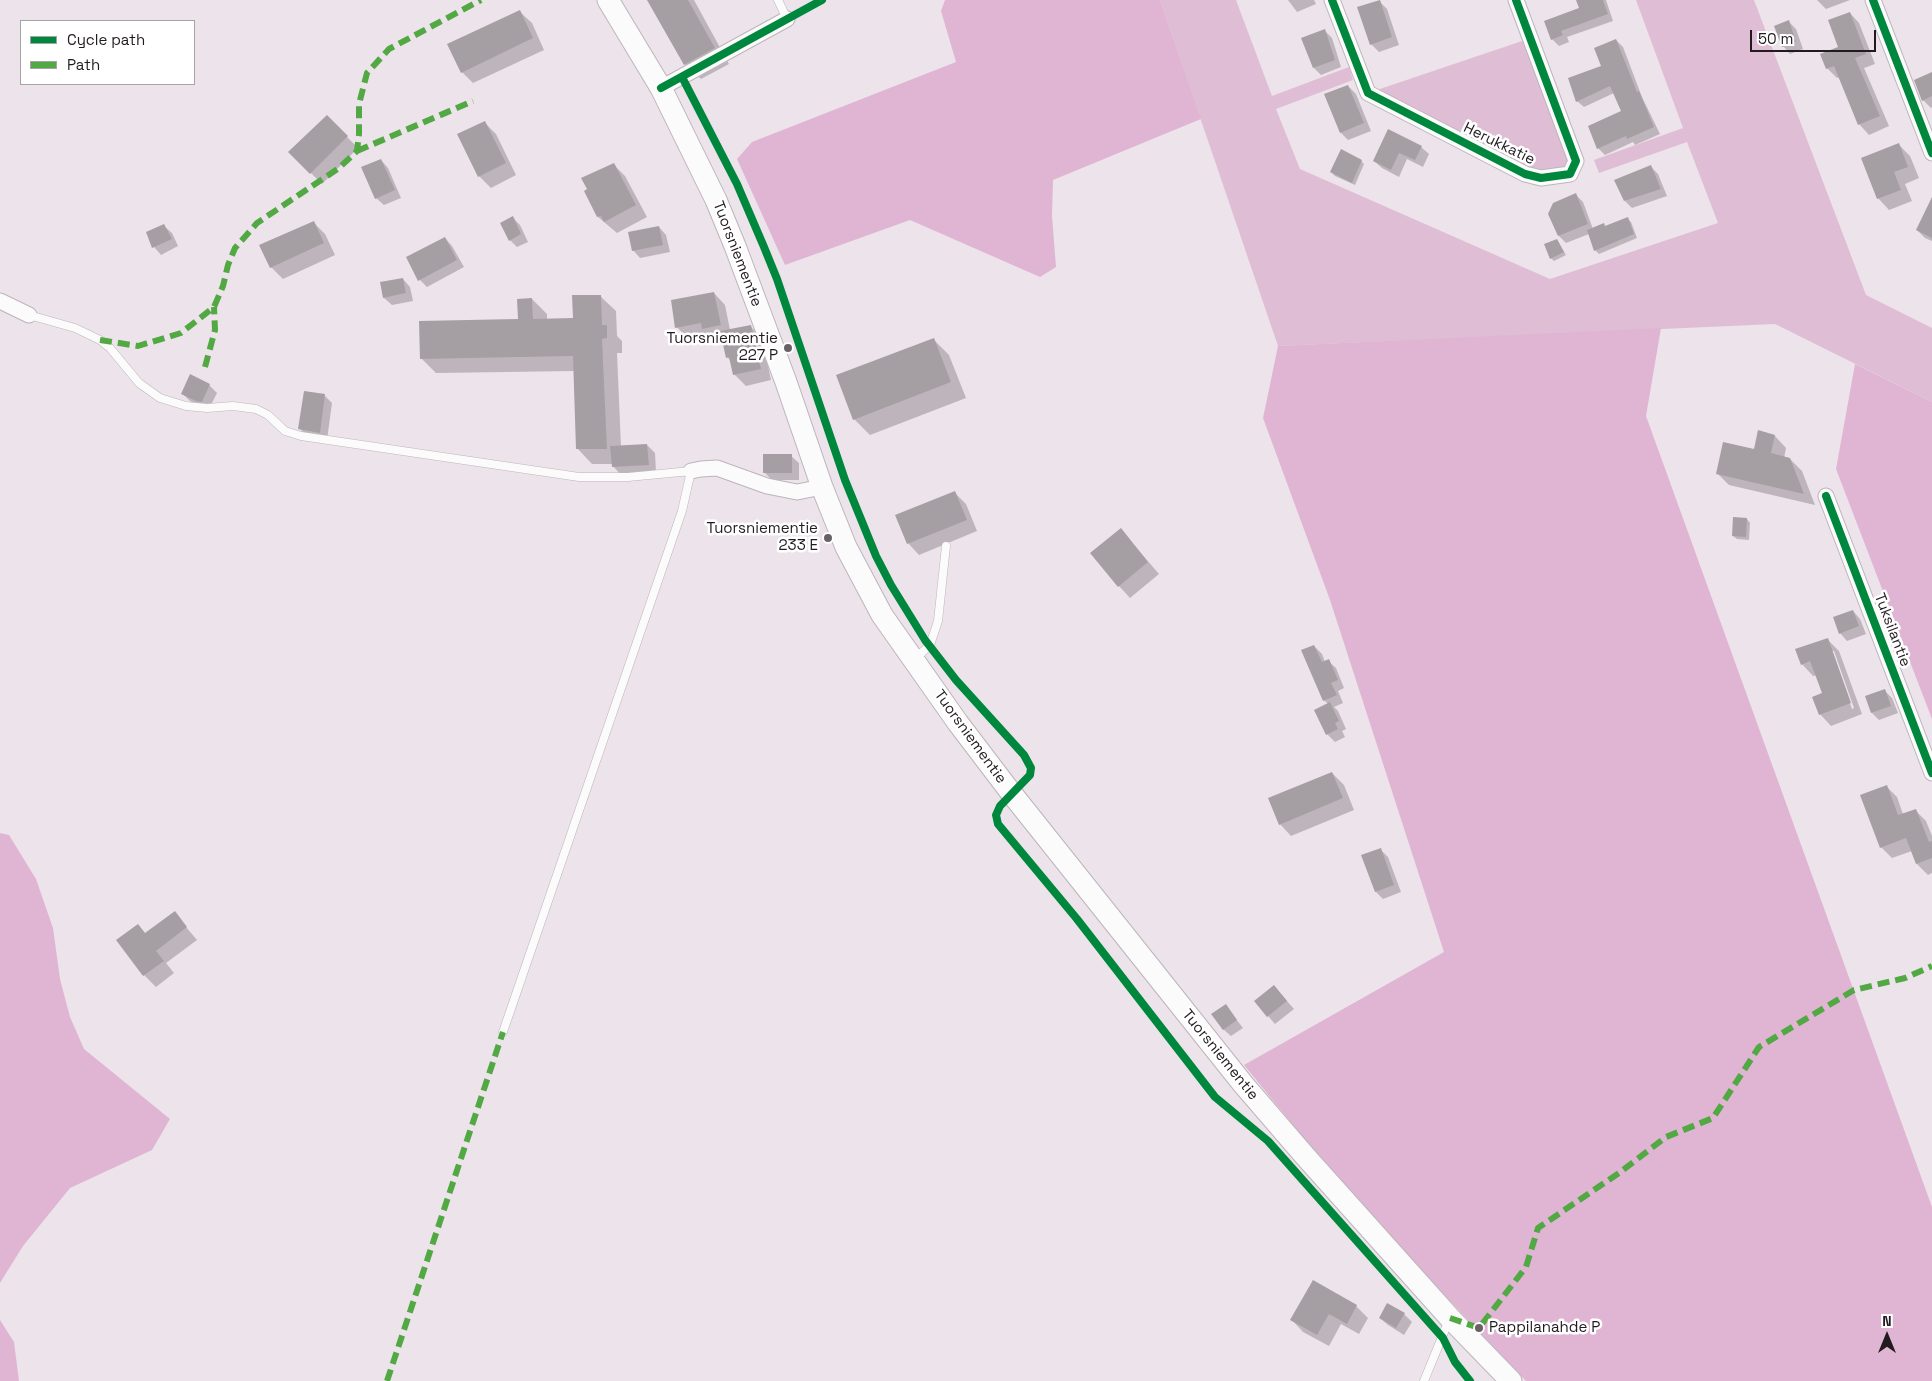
<!DOCTYPE html>
<html>
<head>
<meta charset="utf-8">
<style>
  body { margin:0 }
  #map { position:relative; width:1932px; height:1381px; overflow:hidden; background:#ede3ea; font-family:"Space Grotesk",sans-serif }
  canvas { display:block }
  .legend { position:absolute; left:20px; top:20px; width:175px; height:65px; box-sizing:border-box; background:#fff; border:1px solid #a6a4a5; margin:0; padding:6px 9px; list-style:none; font-size:15px; color:#211b1f }
  .legend li { display:flex; align-items:center; gap:10px; height:25px }
  .legend b { width:25px; border:1px solid #a6a4a5 }
  .north { position:absolute; left:1862px; top:1311px; width:50px; height:50px; -webkit-text-stroke:4px #fff; paint-order:stroke; rotate:0deg; font-size:14px; font-weight:700; line-height:20px; text-align:center; color:#211b1f }
  .north::after { content:''; display:block; margin:auto; width:18px; height:22px; background:#211b1f; clip-path:polygon(50% 0,100% 100%,50% 72%,0 100%) }
  .scale { position:absolute; left:1750px; top:30px; width:126px; height:22px; box-sizing:border-box; border:2px solid #211b1f; border-top:0; padding-left:6px; font-size:15px; line-height:18px; white-space:nowrap; color:#211b1f; -webkit-text-stroke:4px #fff; paint-order:stroke }
</style>
</head>
<body>
<div id="map">
<canvas width="1932" height="1381"></canvas>
<ul class="legend">
<li><b style="height:6px;background:#00873e"></b>Cycle path</li>
<li><b style="height:6px;background:#52a943"></b>Path</li>
</ul>
<div class="north">N</div>
<div class="scale">50 m</div>
</div>
<script>
const g = document.querySelector('canvas').getContext('2d');
g.lineJoin = 'round';
function paint(path, color) {
  g.fillStyle = color;
  g.fill(path, 'evenodd');
}
function toPath(rows) {
  const path = new Path2D();
  for (const r of rows) {
    path.moveTo(r[0], r[1]);
    for (let i = 2; i < r.length; i += 2) path.lineTo(r[i], r[i + 1]);
  }
  return path;
}
function stroke(path, color, width, dash) {
  g.strokeStyle = color;
  g.lineWidth = width;
  g.lineCap = dash ? 'butt' : 'round';
  g.setLineDash(dash || []);
  g.stroke(path);
}
function drawText(font, color, halo, rows, align = 'center') {
  g.font = font + ' "Space Grotesk",sans-serif';
  g.lineWidth = 5;
  g.setLineDash([]);
  g.textBaseline = 'middle';
  g.strokeStyle = halo;
  g.fillStyle = color;
  for (const [text, x, y, turn = 0] of rows) {
    g.save();
    g.translate(x, y);
    g.rotate((+turn || 0) * Math.PI / 180);
    g.textAlign = isNaN(turn) ? turn : align;
    if (halo) g.strokeText(text, 0, 0);
    g.fillText(text, 0, 0);
    g.restore();
  }
}
paint(toPath([
  [1160,0,1236,0,1272,96,1349,67,1353,80,1276,109,1300,169,1550,279,1718,223,1687,142,1599,173,1594,160,1683,128,1636,0,1754,0,1866,295,1932,328,1932,402,1775,324,1278,346],
  [1531,38,1576,161,1570,174,1541,178,1368,93]
]), '#dfbed5');
paint(toPath([
  [945,0,1160,0,1201,119,1053,180,1052,216,1056,267,1040,277,910,220,785,265,737,159,752,142,956,62,941,11],
  [1661,328,1646,416,1932,1207,1932,1381,1526,1381,1382,1229,1319,1157,1244,1065,1444,952,1330,600,1263,418,1278,346],
  [1855,364,1932,402,1932,719,1836,469],
  [0,833,9,835,36,879,53,928,60,979,70,1017,84,1049,170,1119,152,1150,70,1188,23,1246,0,1283],
  [0,1320,14,1342,19,1381,0,1381]
]), '#e0b5d3');
paint(toPath([
  [649,0,694,0,729,64,701,79,685,64],
  [1288,0,1314,0,1316,4,1297,12],
  [1577,0,1606,0,1613,21,1567,37,1569,42,1559,46,1552,39,1580,8],
  [1817,0,1850,0,1826,9],
  [1379,1,1387,9,1399,45,1379,52,1371,44],
  [520,12,532,23,544,50,473,83,462,72],
  [1850,13,1859,23,1875,64,1864,68,1889,126,1869,135,1860,125,1840,77,1837,78,1827,68,1840,48],
  [1789,22,1796,29,1803,49,1790,54,1783,46],
  [1324,30,1332,38,1341,67,1321,75,1314,68],
  [1616,40,1623,47,1642,97,1660,134,1635,145,1633,142,1605,155,1598,148,1622,112,1614,93,1584,107,1577,101,1602,67],
  [1932,74,1932,107,1931,108,1923,100],
  [1348,86,1356,94,1371,131,1348,140,1341,133],
  [327,117,358,148,322,184,290,152],
  [485,123,496,134,516,175,491,188,479,176],
  [1388,131,1421,147,1429,154,1423,167,1407,159,1399,177,1382,168,1374,161],
  [1899,145,1910,156,1919,178,1905,184,1912,201,1889,210,1878,198],
  [381,160,388,168,401,198,384,205,376,198],
  [1361,161,1364,164,1355,185,1335,176,1331,172],
  [613,164,625,176,647,217,617,233,598,217],
  [1650,166,1658,174,1667,196,1632,208,1625,201],
  [1575,194,1583,202,1593,229,1604,225,1606,227,1628,219,1631,222,1637,238,1599,254,1596,251,1589,234,1566,243,1559,236],
  [1932,217,1932,241,1925,238,1917,230],
  [513,218,520,225,528,242,517,247,510,240],
  [313,222,325,234,335,255,283,279,271,267],
  [164,226,172,233,178,246,161,255,154,247],
  [659,227,666,235,670,252,640,258,633,250],
  [445,238,452,246,464,267,427,287,420,280],
  [1557,240,1566,255,1554,261,1551,258],
  [403,279,410,287,413,301,392,305,384,298],
  [714,293,725,305,730,330,751,327,762,338,771,380,746,386,734,374,732,362,727,357,723,338,715,340,710,335,688,339,677,327],
  [600,296,616,311,617,336,622,341,622,353,617,353,621,447,647,445,655,453,656,472,620,474,613,466,613,464,592,464,577,448,575,371,436,373,421,358,519,320,532,299,547,314,547,320,574,319],
  [933,339,949,355,966,398,870,435,854,419],
  [209,385,217,393,209,409,204,408,190,401,182,393],
  [324,395,332,403,327,440,307,436,300,429],
  [1775,436,1786,448,1784,458,1790,459,1802,471,1815,505,1729,485,1717,473,1755,451],
  [791,456,799,463,799,480,772,480,764,472],
  [955,493,966,504,977,531,919,555,908,543],
  [1747,519,1750,523,1749,540,1737,539,1733,536],
  [1121,530,1159,574,1130,598,1119,586],
  [1853,611,1860,619,1866,634,1847,641,1840,633],
  [1827,639,1839,651,1862,714,1831,726,1820,714,1823,694,1817,675,1813,676,1802,664],
  [1831,651,1834,651,1854,708,1852,709],
  [1314,646,1322,654,1325,662,1328,661,1336,668,1344,688,1338,691,1343,703,1334,707,1338,711,1346,729,1342,731,1345,737,1335,742,1327,734,1328,704,1324,700],
  [1885,691,1892,698,1898,713,1879,720,1872,713],
  [1332,773,1344,785,1354,810,1291,836,1280,824],
  [1886,786,1897,797,1903,814,1915,810,1926,821,1932,836,1932,873,1928,875,1917,864,1912,851,1892,858,1881,847],
  [1381,850,1388,857,1401,892,1383,899,1376,892],
  [174,913,197,940,166,963,174,973,156,987,144,975,118,940,146,934],
  [1274,986,1294,1009,1275,1024,1268,1016],
  [1226,1006,1243,1028,1231,1036,1223,1029],
  [1388,1305,1404,1314,1412,1322,1404,1335,1388,1325,1380,1318],
  [1356,1306,1368,1318,1359,1334,1341,1324,1329,1346,1303,1332,1292,1320]
]), '#0003');
paint(toPath([
  [647,0,688,0,715,48,684,65],
  [1380,0,1392,37,1370,45,1357,7],
  [1576,0,1603,0,1608,14,1561,31,1563,35,1551,40,1544,21,1579,8],
  [520,10,533,38,461,73,447,44],
  [1850,12,1866,54,1855,58,1880,116,1858,125,1834,66,1826,69,1820,54,1838,47,1828,20],
  [1789,20,1796,42,1782,47,1774,26],
  [1325,29,1335,60,1313,68,1301,38],
  [1616,39,1637,92,1639,91,1654,127,1627,139,1626,136,1597,149,1588,126,1621,111,1610,86,1576,102,1568,78,1601,66,1594,48],
  [1932,72,1932,96,1922,101,1914,80],
  [1348,85,1364,123,1340,133,1324,94],
  [327,115,348,136,310,174,288,152],
  [485,121,506,163,478,177,457,134],
  [1388,129,1422,146,1415,160,1399,153,1391,170,1373,161],
  [1899,143,1908,167,1894,172,1901,190,1877,199,1861,158],
  [1341,149,1362,160,1352,183,1330,172],
  [381,159,395,190,375,199,361,167],
  [614,163,636,205,604,222,601,216,597,217,584,191,587,189,581,178],
  [1651,165,1661,189,1624,201,1614,180],
  [1576,193,1588,224,1558,236,1548,214,1553,203],
  [1932,197,1932,238,1916,230],
  [513,216,521,234,509,241,500,223],
  [1628,217,1634,234,1594,251,1587,230,1604,223,1605,226],
  [314,221,324,243,270,268,259,245],
  [164,224,172,239,152,248,146,232],
  [659,226,663,245,632,251,628,232],
  [445,237,457,260,418,281,406,257],
  [1557,239,1564,252,1550,259,1544,244],
  [403,278,406,293,383,298,380,282],
  [714,292,721,325,702,329,701,323,675,328,671,300],
  [572,295,601,295,602,325,607,325,607,338,602,339,607,449,576,449,573,356,420,359,419,321,518,319,517,299,532,298,533,319,573,318],
  [751,325,761,369,733,375,729,357,726,358,720,331],
  [934,338,951,382,853,420,836,375],
  [190,374,210,384,202,402,196,401,181,394],
  [304,391,325,394,320,433,298,429],
  [1758,430,1775,435,1771,453,1790,458,1804,494,1716,474,1723,442,1754,449],
  [647,444,649,465,612,467,610,446],
  [763,454,792,454,792,473,763,473],
  [955,491,967,520,907,544,895,515],
  [1733,517,1747,518,1746,537,1732,536],
  [1121,528,1148,562,1118,587,1090,553],
  [1853,610,1859,626,1839,634,1833,617],
  [1828,638,1851,703,1819,715,1812,697,1822,693,1810,661,1801,665,1795,649],
  [1314,645,1322,662,1329,659,1338,680,1331,683,1337,695,1323,701,1301,650],
  [1885,689,1891,706,1871,713,1865,696],
  [1330,702,1339,721,1335,723,1338,729,1326,735,1314,710],
  [1332,772,1343,798,1279,825,1268,798],
  [1887,785,1898,815,1916,809,1929,842,1932,841,1932,858,1916,864,1906,838,1880,848,1860,795],
  [1381,848,1394,885,1375,892,1361,855],
  [175,911,187,927,156,951,164,961,143,976,116,940,138,924,145,933],
  [1274,985,1287,1001,1267,1017,1254,1001],
  [1226,1004,1237,1020,1223,1030,1211,1014],
  [1313,1280,1357,1305,1347,1324,1329,1314,1317,1335,1290,1320],
  [1387,1303,1405,1313,1396,1328,1379,1318]
]), '#a59ea2');
const service = toPath([
  [778,0,787,19],
  [29,315,75,328,100,340,110,348,139,383,160,398,186,406,207,408,233,406,256,409,268,415,285,431,301,436,579,477,628,477,691,471,682,511,503,1032],
  [915,659,930,645,938,621,946,546],
  [1424,1381,1449,1320]
]);
const minor = toPath([
  [1332,0,1368,93,1525,174,1541,178,1570,174,1576,161,1516,0],
  [1873,0,1932,153],
  [661,88,787,19],
  [0,301,29,315],
  [691,471,701,469,717,468,767,486,797,492,822,487],
  [1826,496,1932,773]
]);
const secondary = toPath([
  [608,0,661,88,716,200,735,246,786,382,822,487,846,547,882,615,958,723,1012,794,1243,1084,1305,1156,1450,1318,1511,1381]
]);
stroke(service, '#bcb5ba', 9);
stroke(minor, '#bcb5ba', 17);
stroke(secondary, '#bcb5ba', 23);
stroke(toPath([
  [791,347,799,346]
]), '#d1ced0', 3, [1, 4]);
stroke(service, '#fcfbfc', 8);
stroke(minor, '#fcfbfc', 15);
stroke(secondary, '#fcfbfc', 21);
stroke(toPath([
  [357,151,473,101],
  [100,340,138,346,181,333,214,307,223,286,228,265,235,248,257,223,339,168,357,151,359,134,359,104,367,73,389,49,481,0],
  [205,367,215,330,214,307],
  [1450,1318,1479,1328,1526,1267,1538,1228,1619,1173,1666,1137,1713,1118,1759,1047,1854,990,1905,978,1932,966],
  [387,1381,503,1032]
]), '#52a943', 6, [12, 6]);
stroke(toPath([
  [1332,0,1368,93,1525,174,1541,178,1570,174,1576,161,1516,0],
  [1873,0,1932,153],
  [682,77,737,184,764,247,777,279,845,480,876,556,891,585,925,640,956,680,1024,755,1031,768,1030,775,1000,806,996,815,998,824,1077,919,1215,1097,1268,1141,1443,1338,1455,1362,1470,1381],
  [661,88,822,0],
  [1826,496,1932,773]
]), '#00873e', 8);
for (const [x, y, r, color] of [
  [788,348,5,"#686166"],
  [828,538,5,"#686166"],
  [1479,1328,5,"#686166"]
]) {
  const dot = new Path2D();
  dot.arc(x, y, r, 0, 2 * Math.PI);
  g.fillStyle = color;
  g.fill(dot);
  stroke(dot, '#fff', 2);
}
drawText('15px', '#211b1f', '#fff', [
  ["Herukkatie",1499,144,26],
  ["Tuorsniementie",737,254,69],
  ["Tuksilantie",1892,630,69],
  ["Tuorsniementie",970,737,54],
  ["Tuorsniementie",1220,1055,51]
]);
drawText('15px', '#211b1f', '#fff', [
  ["Tuorsniementie",778,339],
  ["227 P",778,356],
  ["Tuorsniementie",818,529],
  ["233 E",818,546],
  ["Pappilanahde P",1489,1328,"left"]
], 'right');
</script>
</body>
</html>
